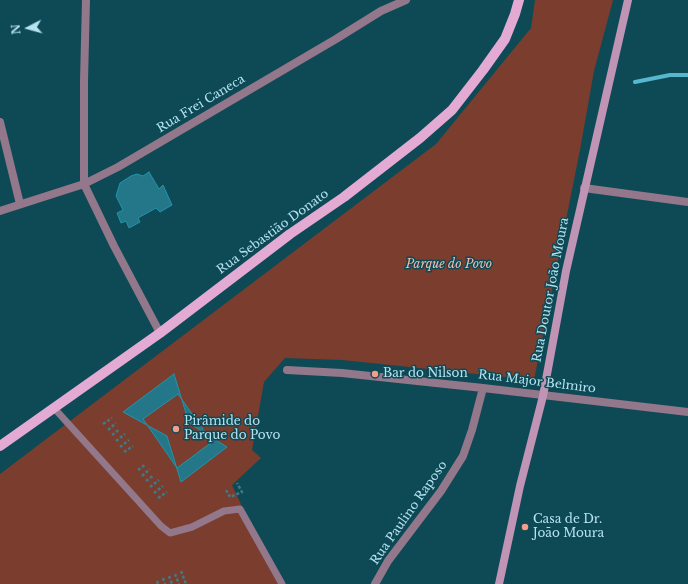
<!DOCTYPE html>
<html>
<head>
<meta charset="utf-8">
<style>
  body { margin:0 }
  #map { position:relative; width:688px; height:584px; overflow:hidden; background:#0e4956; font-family:"Libre Baskerville",serif }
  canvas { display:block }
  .north { position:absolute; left:8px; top:8px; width:40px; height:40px; -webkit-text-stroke:3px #0e4956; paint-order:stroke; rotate:264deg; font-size:11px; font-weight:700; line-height:16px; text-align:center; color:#b4e2ef }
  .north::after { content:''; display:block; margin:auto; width:14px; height:18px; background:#b4e2ef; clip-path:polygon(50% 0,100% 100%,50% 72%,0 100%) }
</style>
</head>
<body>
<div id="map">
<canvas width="688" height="584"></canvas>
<div class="north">N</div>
</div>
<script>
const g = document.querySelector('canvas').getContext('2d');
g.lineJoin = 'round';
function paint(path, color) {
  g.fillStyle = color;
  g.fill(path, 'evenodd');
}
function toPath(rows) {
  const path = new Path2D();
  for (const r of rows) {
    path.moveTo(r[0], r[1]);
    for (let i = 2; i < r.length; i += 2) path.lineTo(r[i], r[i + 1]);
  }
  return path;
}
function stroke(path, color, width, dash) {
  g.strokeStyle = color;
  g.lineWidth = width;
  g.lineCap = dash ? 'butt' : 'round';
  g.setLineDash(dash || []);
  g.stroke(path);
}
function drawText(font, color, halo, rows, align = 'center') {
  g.font = font + ' "Libre Baskerville",serif';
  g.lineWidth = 3;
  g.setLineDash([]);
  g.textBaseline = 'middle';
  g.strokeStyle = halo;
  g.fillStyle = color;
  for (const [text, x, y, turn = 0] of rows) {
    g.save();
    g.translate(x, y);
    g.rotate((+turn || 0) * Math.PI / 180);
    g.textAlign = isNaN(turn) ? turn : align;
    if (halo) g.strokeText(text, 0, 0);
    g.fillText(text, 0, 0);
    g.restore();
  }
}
paint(toPath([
  [535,0,613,0,594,71,580,150,534,380,342,360,285,358,264,382,252,450,261,458,232,485,278,584,0,584,0,474,436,144,531,28]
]), '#7b3d2d');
stroke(toPath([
  [635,82,670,75,688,75]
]), '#58b7cd', 4);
const building = toPath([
  [149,172,159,189,163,185,172,205,160,212,156,208,138,218,140,222,129,228,126,221,121,223,117,213,123,210,116,196,120,183,131,176,137,174,143,176,149,172],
  [174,374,189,423,227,447,181,482,167,436,123,412,174,374],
  [178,394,212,442,177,468,143,419,178,394]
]);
paint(building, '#247789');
stroke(building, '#2294ac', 1);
stroke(toPath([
  [103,424,112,418],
  [108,430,116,423],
  [112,435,120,429],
  [116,441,125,434],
  [120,447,129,440],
  [124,452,133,446],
  [138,470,146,464],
  [142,476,150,469],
  [146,481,154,475],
  [150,487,159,480],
  [226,490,230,497,242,492,237,483],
  [154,493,163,486],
  [158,498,167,492],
  [181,571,186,584],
  [175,574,179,584],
  [169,576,172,584],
  [163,578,165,584],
  [157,581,158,584]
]), '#427986', 2.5, [3, 2]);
stroke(toPath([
  [54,408,161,526,170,533,192,527,224,511,240,509,282,584]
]), '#93778b', 7);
stroke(toPath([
  [86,0,84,81,84,184,114,246,160,333],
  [0,122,20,204],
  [584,188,688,202],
  [0,211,84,184,118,167,336,39,381,11,406,0],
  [287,370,342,373,483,388,688,412],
  [375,584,388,561,441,491,463,456,472,430,483,388]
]), '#93778b', 8);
stroke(toPath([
  [499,584,520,486,543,396,566,271,628,0]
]), '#c094b5', 8);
stroke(toPath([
  [0,446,160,333,290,234,344,197,420,138,452,110,483,70,505,39,515,14,519,0]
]), '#e3aad4', 10);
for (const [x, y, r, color] of [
  [375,374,4,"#f49e87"],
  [176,429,4,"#f49e87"],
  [525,527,4,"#f49e87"]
]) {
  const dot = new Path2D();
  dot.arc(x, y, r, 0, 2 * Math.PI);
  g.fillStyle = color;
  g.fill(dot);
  stroke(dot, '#0e4956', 1.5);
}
drawText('12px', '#b4e2ef', '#0e4956', [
  ["Rua Frei Caneca",201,104,-31],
  ["Rua Sebastião Donato",273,232,-36],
  ["Rua Doutor João Moura",551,290,-79],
  ["Rua Major Belmiro",537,382,7],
  ["Rua Paulino Raposo",409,513,-55]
]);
drawText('italic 12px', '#f1bcad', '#0e4956', [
  ["Parque do Povo",449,265]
]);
drawText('12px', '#b4e2ef', '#0e4956', [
  ["Bar do Nilson",383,374],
  ["Pirâmide do",184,422],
  ["Parque do Povo",184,436],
  ["Casa de Dr.",533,520],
  ["João Moura",533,534]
], 'left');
</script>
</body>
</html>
